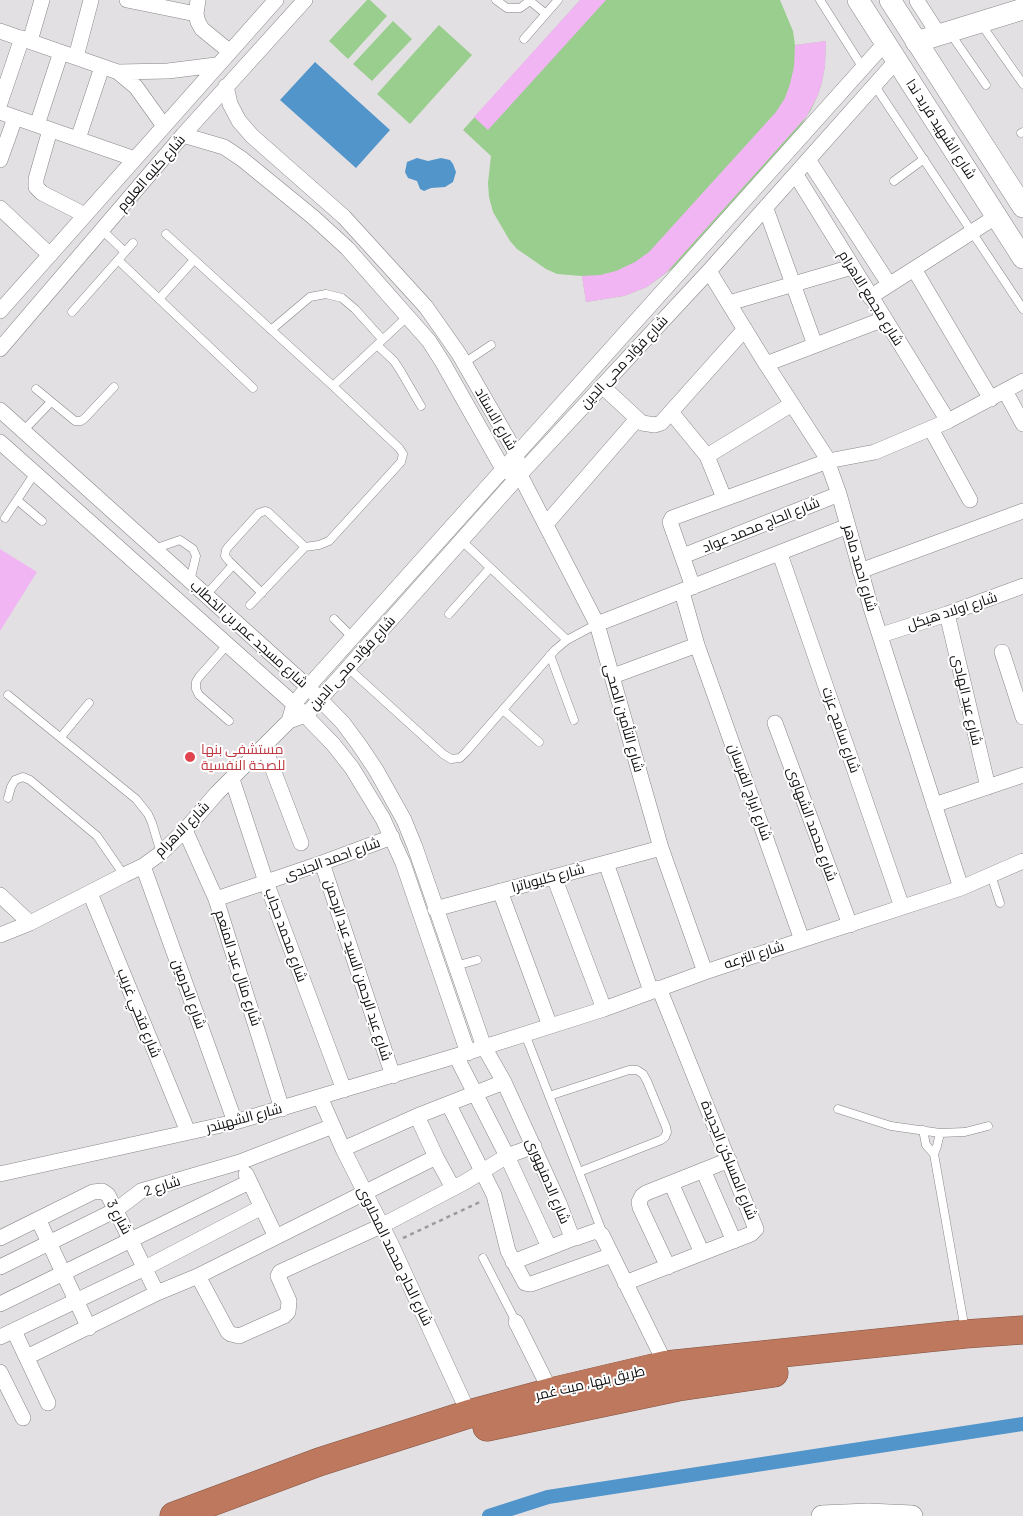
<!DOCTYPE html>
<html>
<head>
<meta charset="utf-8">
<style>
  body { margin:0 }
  canvas { display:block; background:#e3e0e3 }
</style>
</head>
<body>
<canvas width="1023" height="1516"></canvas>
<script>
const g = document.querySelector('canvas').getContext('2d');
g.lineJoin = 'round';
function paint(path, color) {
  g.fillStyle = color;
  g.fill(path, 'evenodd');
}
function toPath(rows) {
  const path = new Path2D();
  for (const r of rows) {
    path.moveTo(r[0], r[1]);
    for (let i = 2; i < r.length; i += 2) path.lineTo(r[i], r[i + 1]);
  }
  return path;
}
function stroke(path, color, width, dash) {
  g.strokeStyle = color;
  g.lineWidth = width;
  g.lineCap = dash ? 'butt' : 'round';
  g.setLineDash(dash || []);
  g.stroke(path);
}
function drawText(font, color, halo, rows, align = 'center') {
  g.font = font + ' Barlow,Cairo,sans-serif';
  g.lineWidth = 4;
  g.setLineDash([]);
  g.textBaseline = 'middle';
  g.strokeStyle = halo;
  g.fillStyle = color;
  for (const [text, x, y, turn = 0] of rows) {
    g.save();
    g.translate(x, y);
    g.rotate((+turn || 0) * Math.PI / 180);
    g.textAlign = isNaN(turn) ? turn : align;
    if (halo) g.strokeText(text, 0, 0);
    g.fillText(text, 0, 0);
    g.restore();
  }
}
paint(toPath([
  [367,0,370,0,387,16,348,59,329,41],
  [580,0,780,0,793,31,795,45,826,41,825,66,822,82,818,95,811,110,800,127,673,268,647,287,624,296,586,302,582,276,557,274,546,269,517,249,510,241,493,212,489,197,488,183,491,156,463,130],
  [393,21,412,39,372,81,353,64],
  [439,25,472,55,410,124,377,94]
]), '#99ce8e');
paint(toPath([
  [315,62,390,130,356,168,280,100],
  [417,158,428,161,441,158,450,160,453,164,456,172,453,182,445,187,431,188,424,191,420,189,417,181,408,178,405,172,407,162]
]), '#5195cb');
stroke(toPath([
  [489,1516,548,1497,1023,1424]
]), '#5195cb', 14);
paint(toPath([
  [580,0,606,0,488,130,474,117],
  [826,41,825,66,822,82,818,95,807,116,667,272,647,287,624,296,586,302,582,276,600,275,616,271,635,262,649,252,776,112,785,98,790,84,794,67,795,45],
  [0,549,37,572,0,631]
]), '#f2b5f3');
const lane = toPath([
  [496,0,507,8,520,8,531,0],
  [820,0,863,68],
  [530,1,546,14],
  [981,24,1023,84],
  [950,33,986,85],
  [524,39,558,0],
  [875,86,1023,309],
  [1021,133,1023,132],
  [894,181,924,159],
  [102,230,125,252],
  [166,234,333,386,399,448,403,454,401,462,329,541,319,545,305,547,250,605],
  [118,260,253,388],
  [159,299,194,260],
  [72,312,133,243],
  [271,330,310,297,326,294,342,298,355,309,382,339],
  [377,345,394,361,400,370,421,406],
  [464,363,491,345],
  [333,386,408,316],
  [36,389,75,421,81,421,85,418,114,387],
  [23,431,51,402],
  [17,500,42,521],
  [5,518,35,473],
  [462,541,567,640],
  [154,549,180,540,193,549,196,556,190,581],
  [262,593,229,561,225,556,226,550,229,546,259,513,265,511,268,512,305,547],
  [206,595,233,565],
  [449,614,490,568],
  [334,619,352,637],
  [228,644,199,677,196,682,196,689,199,695,229,721],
  [550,655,574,720],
  [348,668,443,754,451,759,460,758,466,752,555,650,567,640,597,624],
  [8,695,136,799,148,814,152,823,161,853],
  [503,710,539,742],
  [61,737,89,703],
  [8,798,11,787,15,780,23,777,30,780,97,836,124,875],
  [991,875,1000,903],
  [455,966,477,960],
  [525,1034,603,1234],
  [549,1096,629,1070,637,1070,643,1074,647,1081,666,1127,667,1132,665,1137,661,1140,579,1172],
  [838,1109,891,1126,940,1133,965,1132,988,1126],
  [923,1130,926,1145,934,1154,965,1330],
  [934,1154,937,1146,940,1133],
  [483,1258,516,1322]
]);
const street = toPath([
  [127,0,196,14],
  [198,0,196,14,198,22,202,29,229,51],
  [917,1,939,35],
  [0,31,118,72,168,71,216,65],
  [30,41,42,0],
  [76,57,91,0],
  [118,72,136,87,164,126],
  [226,86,230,104,239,121,252,136,344,217,426,307,459,354,516,453,520,475,597,624,661,848,705,972],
  [0,103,22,38],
  [0,112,135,159],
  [37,125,61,52],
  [50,130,36,179,36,187,42,193,85,215],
  [183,135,224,147,242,159,313,217,347,248,429,341,443,363,503,469,511,474],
  [78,139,102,67],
  [0,160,15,118],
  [809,161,889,284],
  [796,175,948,421],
  [0,208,50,255],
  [766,209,815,345],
  [914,269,991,399],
  [709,271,766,364,825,455,839,494,871,608,961,888],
  [870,297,997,216],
  [729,303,852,267],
  [0,311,276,0],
  [0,349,183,135,305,0],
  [766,364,884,319],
  [602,386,642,423,655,425,661,423,745,329],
  [1005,391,1023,424],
  [0,410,308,687,343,723,360,746,376,770,404,820,415,847,484,1047,504,1082,559,1203,571,1235,576,1238,596,1231,602,1235,666,1365],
  [671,412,707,456,724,498],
  [931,429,970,500],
  [0,442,294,704,333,744,352,768,383,819,403,863,468,1053],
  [707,456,792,404],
  [546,524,637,419],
  [780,554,902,907],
  [683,556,839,494],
  [860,571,1023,511],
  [693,587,670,522,672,518,828,461,875,452,948,421,1023,381],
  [682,592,697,645,802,940],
  [947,614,988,787],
  [597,624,848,526],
  [881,635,947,614,1023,586],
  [1002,652,1023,717],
  [613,676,697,645],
  [289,721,294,704,308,687,886,42],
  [775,723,850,925],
  [264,746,301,843],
  [232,779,266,882,344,1090],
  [934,805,1023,775],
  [185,830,216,899,282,1109],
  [322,863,393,1076],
  [606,863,651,991],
  [143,866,235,1122],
  [554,877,604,1009],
  [500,891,550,1026],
  [90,893,188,1132],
  [0,895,30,923],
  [216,899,322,863,392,837],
  [435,909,661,848],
  [0,935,30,923,124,875,143,866,161,853,185,830,217,793,289,721,306,715,525,469,709,271,897,60],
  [456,1056,507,1156,549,1247],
  [320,1097,343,1149,391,1244,469,1414],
  [449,1105,494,1195,508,1251,525,1283,531,1284,612,1255],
  [417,1116,436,1157,453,1188],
  [343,1149,417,1116,504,1082],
  [703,1170,734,1241],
  [0,1174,235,1122,456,1056,604,1009,705,972,802,940,961,888,1023,861],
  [246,1174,276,1237],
  [671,1183,702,1253],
  [38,1219,89,1328],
  [0,1238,93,1192,102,1191,108,1195,157,1293],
  [513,1262,574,1238],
  [0,1267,116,1210,141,1191,240,1162,333,1126],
  [668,1267,640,1207,639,1202,642,1196,646,1193,729,1160],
  [198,1276,228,1332,231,1334,239,1336,284,1316,288,1312,289,1301,278,1276,280,1272,381,1226,465,1182,507,1156,534,1146],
  [625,1283,751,1234,756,1229,659,988],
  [0,1304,249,1182],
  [516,1322,551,1392],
  [14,1331,48,1403],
  [0,1337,145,1268,262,1207],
  [27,1357,157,1293,198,1276,436,1157],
  [0,1372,23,1418]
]);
const secondary = toPath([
  [858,0,1023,258],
  [890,0,1023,207],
  [916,42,1023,9],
  [822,1516,868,1514,912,1516]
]);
const highway = toPath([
  [487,1427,678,1387,774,1373],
  [174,1516,319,1462,469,1414,551,1392,666,1365,965,1334,1023,1330]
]);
stroke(lane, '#888688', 9);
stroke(street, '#888688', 16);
stroke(secondary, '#888688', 22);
stroke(highway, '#815342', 29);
stroke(toPath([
  [403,1238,482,1201]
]), '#9c9a9c', 2.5, [4, 4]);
stroke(lane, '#fff', 8);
stroke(street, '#fff', 15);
stroke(secondary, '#fff', 21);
stroke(highway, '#be785d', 28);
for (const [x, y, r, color] of [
  [190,757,6,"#e0444e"]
]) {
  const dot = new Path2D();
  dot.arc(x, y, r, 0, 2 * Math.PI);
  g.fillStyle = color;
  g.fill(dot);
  stroke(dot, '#fff', 2);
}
drawText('14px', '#0f0e0f', '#fff', [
  ["شارع الشهيد فريد ندا",941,129,57],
  ["شارع كليه العلوم",151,173,-49],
  ["شارع مجمع الاهرام",871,298,58],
  ["شارع فؤاد محى الدين",624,362,-47],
  ["شارع الاستاد",496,419,60],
  ["شارع الحاج محمد عواد",761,525,-22],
  ["شارع احمد ماهر",860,568,74],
  ["شارع اولاد هيكل",952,611,-18],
  ["شارع مسجد عمر بن الخطاب",249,634,42],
  ["شارع فؤاد محى الدين",352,663,-48],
  ["شارع عبد الهادى",967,700,77],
  ["شارع التأمين الصحى",624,718,74],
  ["شارع سامح عزت",841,730,71],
  ["شارع ابراج الفرسان",750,792,70],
  ["شارع محمد الشهاوى",812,824,70],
  ["شارع الاهرام",182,829,-45],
  ["شارع احمد الجندى",332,859,-20],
  ["شارع كليوباترا",548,878,-15],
  ["شارع محمد حجاب",286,935,70],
  ["شارع الترعه",754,955,-18],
  ["شارع منال عبد المنعم",238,968,72],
  ["شارع عبد الرحمن السيد عبد الرحمن",358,970,72],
  ["شارع الحرمين",189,994,70],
  ["شارع فتحي غريب",139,1013,68],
  ["شارع الشهبندر",244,1118,-15],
  ["شارع المساكن الجديدة",729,1160,68],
  ["شارع الدمنهورى",548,1181,67],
  ["شارع 2",162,1186,-18],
  ["شارع 3",119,1217,62],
  ["شارع الحاج محمد المحلاوى",395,1256,64],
  ["طريق بنها, ميت غمر",590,1383,-13]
]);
drawText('14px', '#be3a42', '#fff', [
  ["مستشفى بنها",201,749],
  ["للصحة النفسية",201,765]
], 'left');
</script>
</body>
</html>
